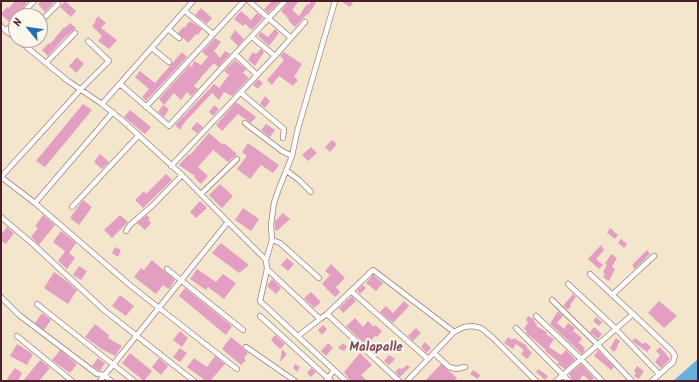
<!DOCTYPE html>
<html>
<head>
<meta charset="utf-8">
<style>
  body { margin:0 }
  #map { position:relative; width:699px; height:382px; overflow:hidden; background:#f4e6cc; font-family:Kalam,sans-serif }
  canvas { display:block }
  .frame { position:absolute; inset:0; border:2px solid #4a1f2b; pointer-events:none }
  .north { position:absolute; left:8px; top:8px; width:40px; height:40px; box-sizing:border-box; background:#fbf7ec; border:1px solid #b4a19f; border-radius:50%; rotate:299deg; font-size:11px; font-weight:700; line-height:16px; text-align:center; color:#4a1f2b }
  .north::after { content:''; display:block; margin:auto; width:14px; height:18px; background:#1f6fb2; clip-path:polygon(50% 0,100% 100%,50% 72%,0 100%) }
</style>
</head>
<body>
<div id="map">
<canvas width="699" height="382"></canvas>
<div class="frame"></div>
<div class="north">N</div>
</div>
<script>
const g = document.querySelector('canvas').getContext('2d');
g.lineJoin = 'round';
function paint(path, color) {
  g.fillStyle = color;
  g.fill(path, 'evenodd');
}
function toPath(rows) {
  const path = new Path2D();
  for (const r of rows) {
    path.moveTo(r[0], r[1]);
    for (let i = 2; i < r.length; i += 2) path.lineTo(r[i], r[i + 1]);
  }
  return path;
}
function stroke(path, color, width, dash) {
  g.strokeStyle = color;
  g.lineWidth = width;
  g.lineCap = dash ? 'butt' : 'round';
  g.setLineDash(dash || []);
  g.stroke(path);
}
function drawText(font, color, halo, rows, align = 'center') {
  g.font = font + ' Kalam,sans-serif';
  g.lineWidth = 4;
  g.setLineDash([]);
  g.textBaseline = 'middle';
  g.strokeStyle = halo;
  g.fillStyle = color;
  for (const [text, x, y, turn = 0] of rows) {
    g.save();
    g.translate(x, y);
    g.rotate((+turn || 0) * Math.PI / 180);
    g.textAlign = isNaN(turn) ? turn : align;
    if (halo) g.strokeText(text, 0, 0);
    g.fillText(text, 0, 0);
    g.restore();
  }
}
paint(toPath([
  [698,359,698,381,673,381]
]), '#69b0e0');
paint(toPath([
  [15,1,25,1,27,3,16,16,9,22,1,14,7,7,9,8],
  [41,1,53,1,54,2,45,12,38,4],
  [65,1,76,11,71,17,60,7],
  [272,1,280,1,268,13,264,9],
  [289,1,299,1,292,10,299,16,307,4,309,5,311,1,317,1,308,15,307,14,295,27,288,20,289,19,281,11],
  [341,1,354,1,350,7],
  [201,8,212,18,207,24,195,15],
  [241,11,251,20,257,13,263,18,252,30,245,24,243,26,234,19],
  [98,16,106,23,101,28,117,40,109,49,98,41,102,36,92,26,96,21,95,20],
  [190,21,202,29,198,35,196,34,188,43,178,33,183,27,184,28],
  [70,23,76,28,64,38,48,56,42,50,49,43,50,44,64,27,65,28],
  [275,29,279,33,269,46,258,36,261,32,268,37],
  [235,30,244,39,238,46,230,38],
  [215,38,221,42,214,51,220,58,225,51,230,54,218,67,214,63,203,75,194,86,198,89,191,96,187,92,181,100,174,93,164,105,159,99,190,65,192,67,194,61,201,65,208,57,202,52],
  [261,49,264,52,255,66,248,60,253,52,256,54],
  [182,52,187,57,146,101,142,97,149,89,135,77,140,71,155,83],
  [284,52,302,64,294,77,298,80,293,86,279,76,272,85,267,80,284,60,280,56],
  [77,57,84,64,76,73,69,66],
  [235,60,246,69,243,73,249,78,232,96,224,92,219,100,212,93,184,123,180,130,175,125,214,84,219,88,229,75,224,71],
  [258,79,263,83,258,89,253,85],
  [265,96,270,101,265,108,260,104],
  [236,102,256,117,251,123,238,114,222,131,216,125],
  [83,104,92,110,45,167,36,161],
  [163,105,169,109,164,117,158,112],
  [214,105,219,109,213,116,209,112],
  [130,110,151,127,145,134,124,117],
  [197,122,203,127,197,133,191,129],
  [266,124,275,130,270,137,261,130],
  [209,133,223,145,224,143,237,154,228,162,213,150,198,167,208,176,201,184,194,177,195,176,179,165,189,154,190,155],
  [332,140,337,144,330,152,325,147],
  [248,143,279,165,273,173,261,165,250,179,237,169,247,156,242,152],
  [311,147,317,153,308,161,302,155],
  [100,154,109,162,102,169,94,162],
  [166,174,172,180,143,208,135,200,144,191,146,194],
  [220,184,233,196,222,208,209,195],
  [83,200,92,207,79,225,70,218],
  [200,201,207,208,196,218,190,212],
  [243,208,259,219,251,231,235,220],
  [283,213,290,219,277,231,275,229,275,221],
  [43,215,55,225,39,245,31,237,38,228,35,226],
  [120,215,128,222,112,238,104,230],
  [147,215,150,218,148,220,151,223,145,230,137,223],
  [7,227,14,233,6,244,1,241,1,235],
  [610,228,618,235,615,239,607,233],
  [61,231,76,243,69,253,75,258,67,269,58,261,65,251,53,242],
  [621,239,627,244,624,248,618,243],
  [221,243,249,265,239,273,212,253],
  [601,245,604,250,596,259,603,265,599,269,588,259],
  [115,247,121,250,118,257,112,253],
  [647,250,650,254,635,269,632,265],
  [611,254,617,258,612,267,615,269,609,281,603,277,605,274,603,272,607,265,605,264],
  [287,258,294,264,288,271,281,265],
  [152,260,175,280,169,289,163,285,156,294,134,277,141,268,144,270],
  [331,264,345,278,336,287,340,292,335,297,322,284,330,275,325,271],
  [79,266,87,271,81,280,73,275],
  [197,269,216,282,223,274,236,283,224,299,208,287,206,290,190,279],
  [54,272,68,282,77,290,68,304,44,288],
  [373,275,383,283,376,291,366,283],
  [272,279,281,288,276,294,267,286],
  [363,285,366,288,360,294,357,290],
  [185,288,232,326,226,335,179,296],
  [311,292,321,302,314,308,304,298],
  [573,294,576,297,570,305,571,306,568,310,563,306],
  [120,295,134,306,126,316,112,306],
  [352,296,356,301,343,313,339,308],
  [404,301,409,306,393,323,380,312,386,306,393,313],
  [659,301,677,316,664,328,648,313],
  [558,311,563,316,557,323,564,329,568,323,575,328,573,331,582,338,579,343,585,348,583,349,585,351,582,354,550,324],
  [42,313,51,320,44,330,35,323],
  [528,316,535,320,534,322,537,324,536,326,547,332,546,334,554,339,549,347,561,355,566,350,574,358,575,360,565,369,557,364,559,362,545,351,546,350,526,333,527,331,524,329,528,322,526,320],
  [596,317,602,322,599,326,593,321],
  [355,318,363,327,368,321,374,327,375,325,382,331,377,337,375,336,366,345,346,326],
  [95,324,109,335,108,338,122,346,115,356,100,348,85,337],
  [323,325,327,329,322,335,318,330],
  [594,327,602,334,598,339,590,332],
  [416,328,421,333,413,341,408,336],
  [180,331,188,338,182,347,173,340],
  [275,335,285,344,280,349,271,340],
  [231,337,242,346,243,349,248,353,244,358,246,360,241,365,222,349],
  [508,337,512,340,514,338,527,346,526,347,532,353,527,359,521,354,524,350,516,344,513,349,504,343],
  [616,338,620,341,617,346,618,347,614,352,610,348],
  [635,338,643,344,645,342,651,347,647,352,632,341],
  [425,342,431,348,427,353,421,347],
  [328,343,333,348,326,356,321,351],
  [343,343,347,347,344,351,338,348],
  [17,344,33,354,27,365,10,356],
  [660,347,670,359,661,368,655,362,660,355,656,351],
  [180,348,187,353,180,362,173,357],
  [282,349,287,354,280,362],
  [60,350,77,364,70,373,52,360],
  [598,350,614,367,611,370,594,356],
  [130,353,152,371,144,381,122,363],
  [360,353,372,365,361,375,367,381,351,381,344,372],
  [389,355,395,359,389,365,384,361],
  [215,356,225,364,210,381,206,381,187,367,194,358,207,367],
  [98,358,105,363,100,371,92,366],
  [159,358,168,366,161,375,152,367],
  [40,360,50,368,39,381,23,381],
  [295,364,300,367,297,372,293,368],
  [441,364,457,378,454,381,425,381],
  [581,364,594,378,591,381,590,381,583,375,579,381,573,381,569,374],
  [407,365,410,367,400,377,395,372,399,368,402,369],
  [637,366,644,371,639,379,634,376,636,373,634,371],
  [15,368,22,373,18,381,10,381,7,379],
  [311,368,316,372,311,377,307,373],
  [538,369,548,376,545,380,536,372],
  [473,370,480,375,478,379,470,374]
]), '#e39fc2');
const minor = toPath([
  [249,1,291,38],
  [185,11,213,34],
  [20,16,34,1],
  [40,22,58,4],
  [1,26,6,31,16,20],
  [168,29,179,38],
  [6,31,16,38],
  [252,37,275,56],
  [18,40,68,81,102,104,123,121,182,175,228,222],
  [88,41,109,61,81,89,1,177,35,203,131,286,237,369],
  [152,48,169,62],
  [235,54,257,75],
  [46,63,75,33],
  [120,84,169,126,219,71,285,1],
  [241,93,284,129,283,138],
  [102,104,193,1],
  [146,107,244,1],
  [245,123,282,151,292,156],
  [171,166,275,56,305,22],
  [287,171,299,180,311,192],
  [201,194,237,159],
  [35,203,113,112],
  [72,207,139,135],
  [1,217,34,245,104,310,194,381],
  [126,231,130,225,153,205,182,175],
  [272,240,271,225,274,203,278,191,292,156,297,132,335,1],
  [266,260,272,240,280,243,319,278],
  [167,269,243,330],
  [267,269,320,319,298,336],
  [590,274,633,314],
  [568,284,615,328,659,374],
  [351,291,428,359],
  [612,295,654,256],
  [1,297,19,315,97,374,104,375,111,381],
  [552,300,597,344,632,381],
  [37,304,134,381],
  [327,314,373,270,454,332],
  [260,316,331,381],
  [536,316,581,359,602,381],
  [320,319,327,314,399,381],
  [516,328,569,381],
  [17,336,72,381],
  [246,347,295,381],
  [434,353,449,367,456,369,465,367],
  [100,381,228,222,266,260,267,269,260,301,334,370],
  [326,381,334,370,346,381],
  [407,381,454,332,464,327,472,326,481,328,492,337,536,381],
  [556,381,633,314,672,351,675,356,673,362,652,381]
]);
stroke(minor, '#9f827c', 6);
stroke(minor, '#fff', 4.5);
drawText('bold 13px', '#804c60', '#fbf7ec', [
  ["Malapalle",376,349]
]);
</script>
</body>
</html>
